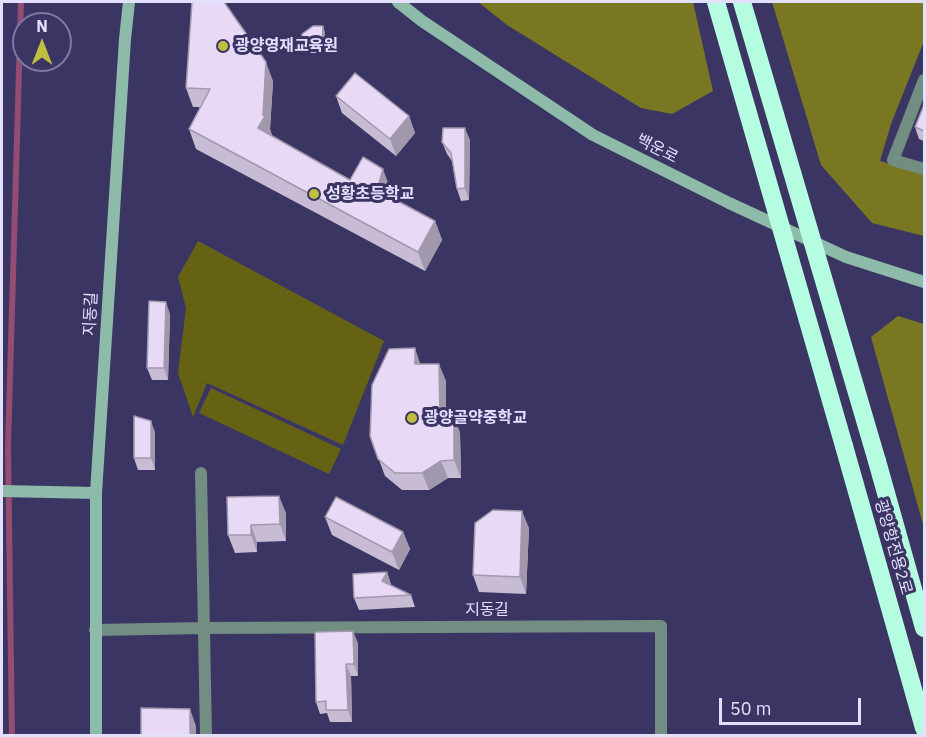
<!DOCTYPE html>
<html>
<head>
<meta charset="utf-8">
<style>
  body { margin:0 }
  #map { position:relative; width:926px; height:737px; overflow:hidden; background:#3b3564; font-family:"IBM Plex Sans",sans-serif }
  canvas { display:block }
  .frame { position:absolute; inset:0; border:3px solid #e2e0fe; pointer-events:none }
  .north { position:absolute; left:12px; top:12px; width:60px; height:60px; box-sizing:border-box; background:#3b3564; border:2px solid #7e79a2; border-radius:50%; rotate:0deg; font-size:16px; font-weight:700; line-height:24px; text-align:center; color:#e2e0fe }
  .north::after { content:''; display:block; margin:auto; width:21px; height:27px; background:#c0be40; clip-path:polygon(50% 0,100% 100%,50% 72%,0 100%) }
  .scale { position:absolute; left:719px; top:698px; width:142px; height:27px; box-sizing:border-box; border:3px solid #e2e0fe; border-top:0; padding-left:8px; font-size:18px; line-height:21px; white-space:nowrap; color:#e2e0fe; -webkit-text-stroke:4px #3b3564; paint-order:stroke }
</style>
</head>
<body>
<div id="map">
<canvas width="926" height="737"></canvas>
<div class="frame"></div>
<div class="north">N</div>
<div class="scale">50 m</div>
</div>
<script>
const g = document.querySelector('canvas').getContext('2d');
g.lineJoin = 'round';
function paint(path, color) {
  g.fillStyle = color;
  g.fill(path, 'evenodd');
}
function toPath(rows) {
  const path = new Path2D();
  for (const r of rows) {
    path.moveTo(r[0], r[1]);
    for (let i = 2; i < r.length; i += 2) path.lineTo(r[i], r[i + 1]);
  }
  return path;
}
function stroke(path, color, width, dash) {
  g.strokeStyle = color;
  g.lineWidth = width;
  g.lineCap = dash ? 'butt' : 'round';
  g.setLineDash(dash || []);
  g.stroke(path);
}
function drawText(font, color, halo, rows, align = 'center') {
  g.font = font + ' "IBM Plex Sans","Noto Sans KR",sans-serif';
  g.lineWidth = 6;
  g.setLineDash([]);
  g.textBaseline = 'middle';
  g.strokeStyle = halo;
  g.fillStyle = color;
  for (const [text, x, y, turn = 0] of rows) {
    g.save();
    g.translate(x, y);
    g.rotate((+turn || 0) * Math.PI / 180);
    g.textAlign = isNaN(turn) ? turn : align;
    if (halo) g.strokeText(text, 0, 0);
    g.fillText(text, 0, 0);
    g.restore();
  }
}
paint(toPath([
  [198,241,384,341,343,445,207,383,193,417,178,373,186,308,178,277],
  [211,388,341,449,329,474,199,413]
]), '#656313');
paint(toPath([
  [478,2,693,2,713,91,672,114,641,108,507,25],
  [772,2,924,2,924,41,891,124,880,161,924,174,924,236,872,223,821,165],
  [898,316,924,324,924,528,871,337]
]), '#797721');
stroke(toPath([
  [12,736,8,446,21,2]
]), '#934c72', 6);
stroke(toPath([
  [924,80,893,160,924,169],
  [201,473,206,736],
  [95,630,205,628,661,626,661,736]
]), '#728e82', 12);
stroke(toPath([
  [398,2,422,21,593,135,729,203,846,257,924,282],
  [2,491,96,493],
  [96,736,96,493,125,39,129,2]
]), '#8ebba9', 12);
stroke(toPath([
  [844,446,924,728],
  [877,461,924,628]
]), '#b6fee1', 18);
stroke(toPath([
  [716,2,844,446],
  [742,2,877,461]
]), '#b6fee1', 18);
paint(toPath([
  [325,32,325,53,304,53,302,47],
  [273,81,270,129,272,136,350,180,390,188,388,195,435,221,442,240,425,271,196,149,189,129,200,107,193,107,186,88],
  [336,96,409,116,415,133,396,156,342,113],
  [924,105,924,141,919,139,915,127],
  [470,140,469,200,461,201,457,189,452,161,447,154,442,142],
  [170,314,168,380,152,380,147,368],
  [421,364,446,381,446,416,454,416,460,433,461,478,448,478,429,490,402,490,385,476,370,436],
  [155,432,155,470,138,470,134,458],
  [227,497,286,513,286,541,257,542,257,552,235,553,228,535],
  [325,517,403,532,410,549,399,570,332,535],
  [529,528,526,594,479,592,473,575],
  [387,572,391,585,411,595,415,607,359,610,354,598],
  [358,643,358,676,351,676,352,722,330,722,327,713,320,714,316,702]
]), '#c8bbd4');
paint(toPath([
  [323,26,325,32,325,53,322,47],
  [266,62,273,81,270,129,272,135,258,128],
  [409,116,415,133,396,156,390,139],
  [465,128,470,140,469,200,465,188],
  [383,169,390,188,384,209,377,190],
  [435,221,442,240,425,271,418,252],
  [166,302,170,314,168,380,164,368],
  [415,348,421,366,415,364],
  [439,364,446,381,446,434,440,416],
  [454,416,460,433,461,478,454,460],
  [151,421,155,432,155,470,151,458],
  [441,461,448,478,429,490,422,473],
  [279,496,286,513,286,541,280,524],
  [522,511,529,528,526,594,520,577],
  [251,525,257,542,257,552,251,535],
  [403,532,410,549,399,570,392,552],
  [387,572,391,584,387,593,382,581],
  [353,631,358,643,358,676,354,664],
  [346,664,351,676,352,722,348,710],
  [190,709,196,726,196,735,190,735]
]), '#a298ac');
const building = toPath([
  [192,2,224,2,266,62,263,115,265,116,258,128,350,180,363,157,383,169,377,190,435,221,418,252,189,129,210,89,186,88,192,2],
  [313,26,323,26,322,47,302,47,302,34,313,26],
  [355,73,409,116,390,139,336,96,355,73],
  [924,105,924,131,915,127,924,105],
  [443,128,465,128,465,188,457,189,451,153,442,142,443,128],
  [149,301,166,302,164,368,147,368,149,301],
  [415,348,415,364,439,364,440,416,454,416,454,460,441,461,422,473,395,473,378,459,370,436,372,385,389,349,415,348],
  [134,416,151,421,151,458,134,458,134,416],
  [279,496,280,524,251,525,251,535,228,535,227,497,279,496],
  [336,497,403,532,392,552,325,517,336,497],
  [493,510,522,511,520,577,473,575,475,523,493,510],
  [387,572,382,581,411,595,354,598,353,574,387,572],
  [353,631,354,664,346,664,348,710,326,710,326,701,316,702,315,632,353,631],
  [141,708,190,709,190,735,141,735,141,708]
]);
paint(building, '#e8d9f6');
stroke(building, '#a298ac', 1.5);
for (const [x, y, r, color] of [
  [223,46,6,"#c0be40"],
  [314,194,6,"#c0be40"],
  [412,418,6,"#c0be40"]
]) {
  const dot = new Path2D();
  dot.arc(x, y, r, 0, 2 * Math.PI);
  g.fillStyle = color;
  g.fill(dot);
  stroke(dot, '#3b3564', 2);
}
drawText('bold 16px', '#e2e0fe', '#3b3564', [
  ["광양영재교육원",235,46],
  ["성황초등학교",326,194],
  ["광양골약중학교",424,418]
], 'left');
drawText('16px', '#e2e0fe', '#3b3564', [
  ["백운로",657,149,27],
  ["지동길",91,314,-87],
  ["광양항전용2로",893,547,74],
  ["지동길",487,610]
]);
</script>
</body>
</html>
